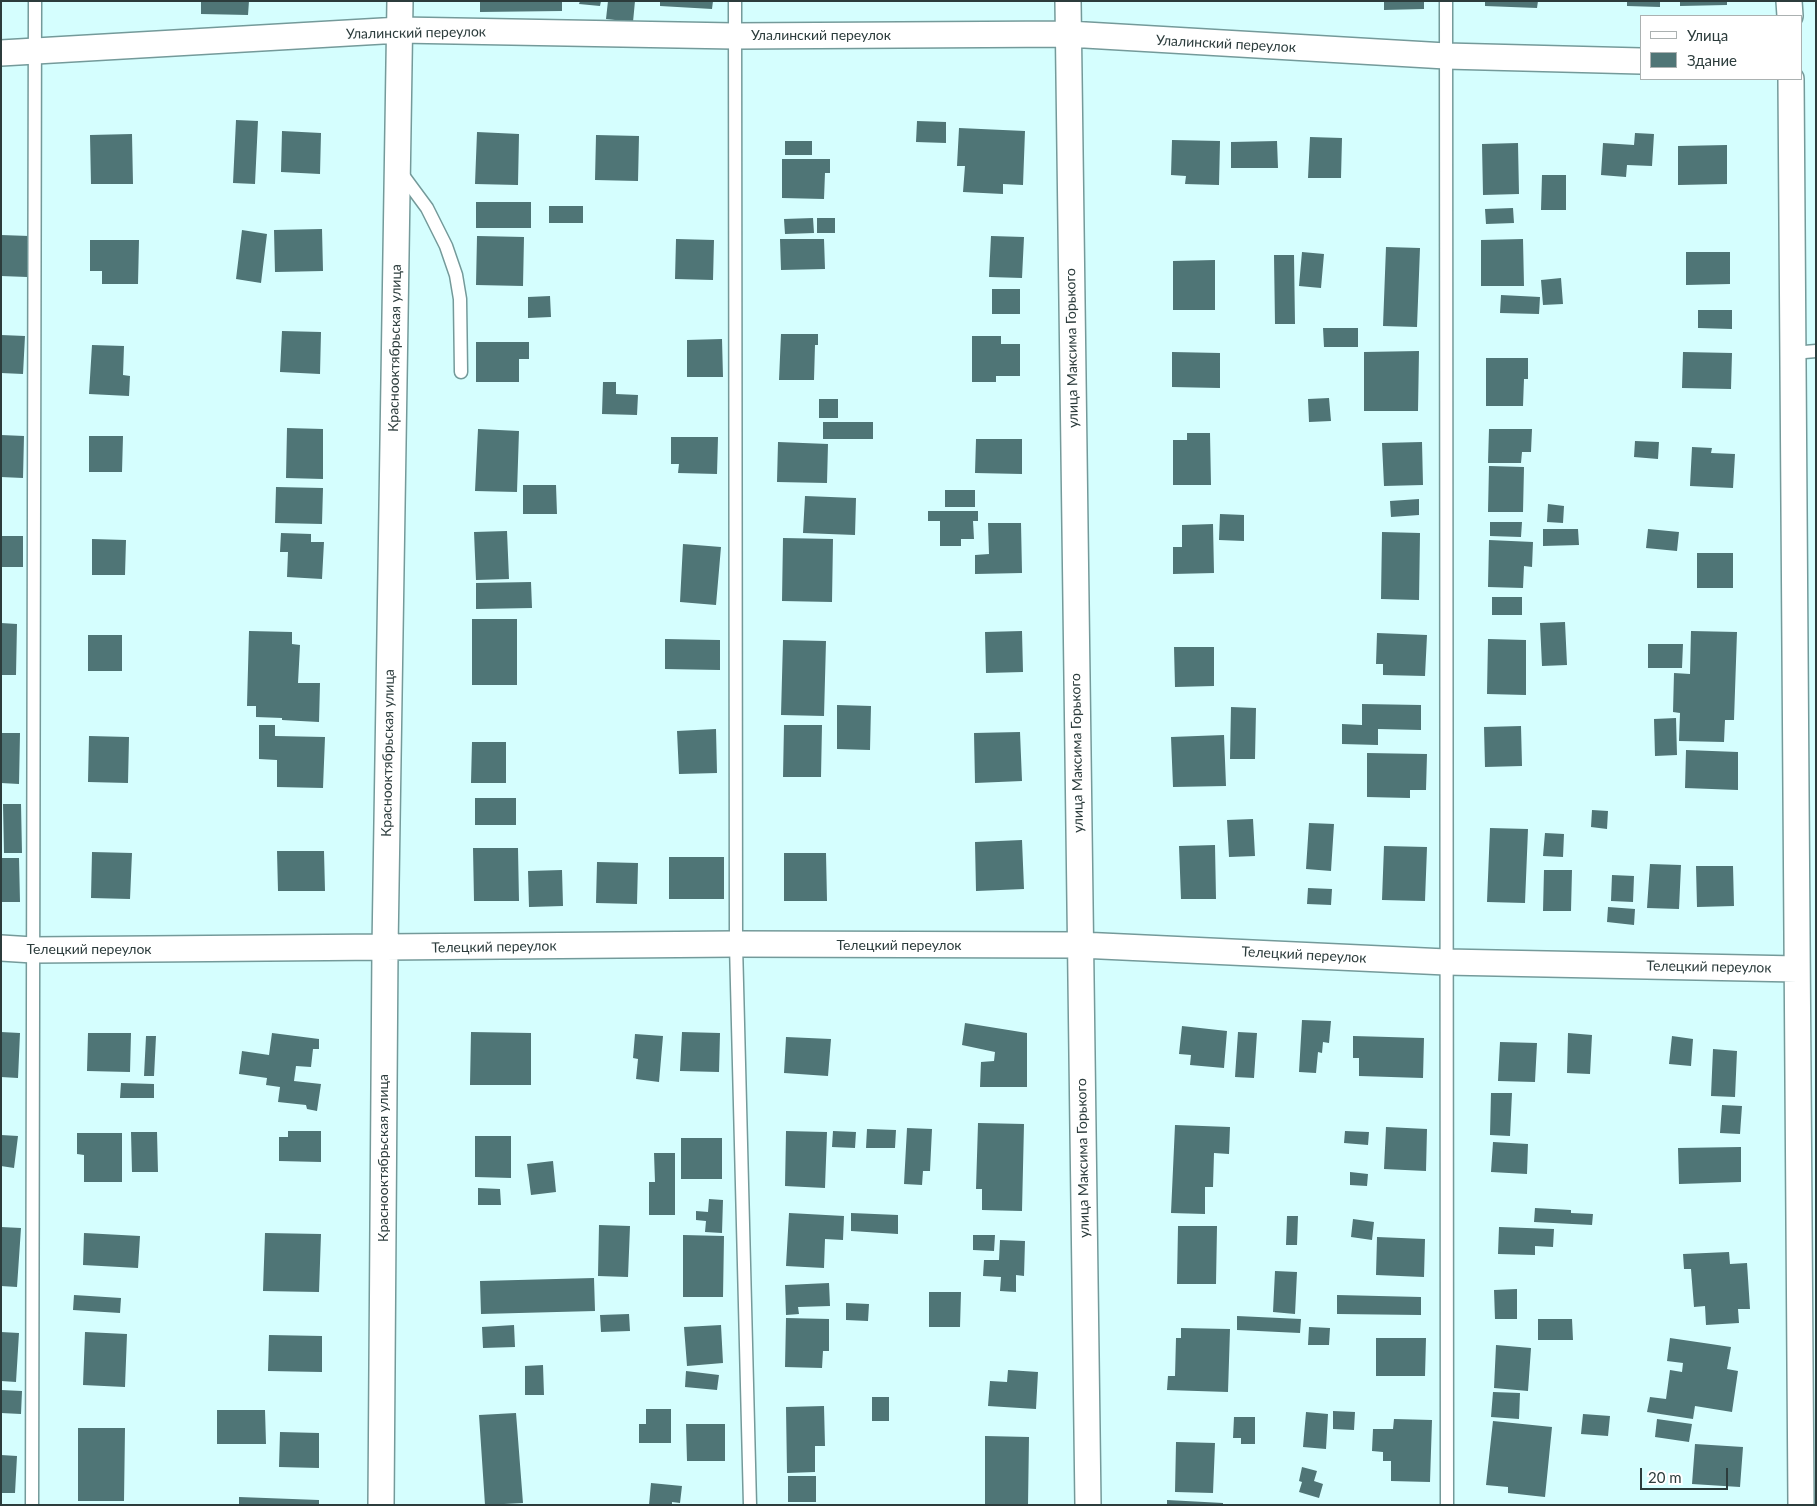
<!DOCTYPE html>
<html>
<head>
<meta charset="utf-8">
<style>
  body { margin:0 }
  #map { position:relative; width:1817px; height:1506px; overflow:hidden; background:#d5fefe; font-family:Lato,sans-serif }
  canvas { display:block }
  .frame { position:absolute; inset:0; border:2px solid #2c3c3c; pointer-events:none }
  .legend { position:absolute; left:1640px; top:15px; width:162px; height:65px; box-sizing:border-box; background:#fff; border:1px solid #abb1b1; margin:0; padding:6px 9px; list-style:none; font-size:15px; color:#2c3c3c }
  .legend li { display:flex; align-items:center; gap:10px; height:25px }
  .legend b { width:25px; border:1px solid #abb1b1 }
  .scale { position:absolute; left:1640px; top:1468px; width:88px; height:22px; box-sizing:border-box; border:2px solid #2c3c3c; border-top:0; padding-left:6px; font-size:15px; line-height:18px; white-space:nowrap; color:#2c3c3c; -webkit-text-stroke:4px #fff; paint-order:stroke }
</style>
</head>
<body>
<div id="map">
<canvas width="1817" height="1506"></canvas>
<div class="frame"></div>
<ul class="legend">
<li><b style="height:6px;background:#fff"></b>Улица</li>
<li><b style="height:14px;background:#4f7576"></b>Здание</li>
</ul>
<div class="scale">20 m</div>
</div>
<script>
const g = document.querySelector('canvas').getContext('2d');
g.lineJoin = 'round';
function paint(path, color) {
  g.fillStyle = color;
  g.fill(path, 'evenodd');
}
function toPath(rows) {
  const path = new Path2D();
  for (const r of rows) {
    path.moveTo(r[0], r[1]);
    for (let i = 2; i < r.length; i += 2) path.lineTo(r[i], r[i + 1]);
  }
  return path;
}
function stroke(path, color, width, dash) {
  g.strokeStyle = color;
  g.lineWidth = width;
  g.lineCap = dash ? 'butt' : 'round';
  g.setLineDash(dash || []);
  g.stroke(path);
}
function drawText(font, color, halo, rows, align = 'center') {
  g.font = font + ' Lato,sans-serif';
  g.lineWidth = 5;
  g.setLineDash([]);
  g.textBaseline = 'middle';
  g.strokeStyle = halo;
  g.fillStyle = color;
  for (const [text, x, y, turn = 0] of rows) {
    g.save();
    g.translate(x, y);
    g.rotate((+turn || 0) * Math.PI / 180);
    g.textAlign = isNaN(turn) ? turn : align;
    if (halo) g.strokeText(text, 0, 0);
    g.fillText(text, 0, 0);
    g.restore();
  }
}
paint(toPath([
  [201,1,249,1,248,15,201,14],
  [480,1,562,1,562,11,480,12],
  [580,1,601,1,600,6,579,4],
  [608,1,635,1,633,22,606,19],
  [660,1,713,1,712,9,660,6],
  [1384,1,1424,1,1424,9,1384,10],
  [1485,1,1538,1,1537,8,1485,6],
  [1627,1,1660,1,1660,7,1627,6],
  [1680,1,1727,1,1727,5,1680,6],
  [236,120,258,121,255,184,233,183],
  [917,121,946,122,946,143,916,142],
  [959,128,1025,131,1023,185,1003,184,1003,194,963,192,965,166,957,166],
  [282,131,321,133,320,174,281,172],
  [477,132,519,134,518,185,475,184],
  [1635,133,1654,134,1652,166,1627,165,1626,177,1601,175,1603,143,1634,145],
  [132,134,133,184,91,184,90,135],
  [596,135,639,136,638,181,595,180],
  [1310,137,1342,138,1341,178,1308,178],
  [1172,140,1220,141,1219,185,1185,184,1186,176,1171,175],
  [785,141,812,141,812,155,785,155],
  [1277,141,1278,168,1231,168,1231,142],
  [1518,143,1519,194,1483,195,1482,144],
  [1727,145,1727,184,1678,185,1678,146],
  [782,159,830,159,830,173,825,173,824,199,782,198],
  [1542,175,1566,175,1566,210,1541,210],
  [476,202,531,202,531,228,476,228],
  [549,206,583,206,583,223,549,223],
  [1513,208,1514,223,1486,224,1485,209],
  [813,218,814,233,785,234,784,219],
  [817,218,835,218,835,233,817,233],
  [322,229,323,271,275,272,274,230],
  [242,230,267,234,261,283,236,279],
  [1,235,29,236,27,277,1,276],
  [477,236,524,237,523,286,476,285],
  [991,236,1024,237,1022,278,989,277],
  [676,239,714,240,713,280,675,279],
  [780,239,824,239,825,269,781,270],
  [1523,239,1524,286,1481,286,1481,240],
  [90,240,139,240,138,284,102,284,102,271,90,271],
  [1386,247,1420,248,1417,327,1383,326],
  [1302,252,1324,254,1321,288,1299,286],
  [1686,252,1730,252,1730,284,1686,285],
  [1274,255,1294,255,1295,324,1275,324],
  [1215,260,1215,310,1173,310,1173,261],
  [1561,278,1563,304,1543,305,1541,280],
  [992,289,1020,289,1020,314,992,314],
  [1501,295,1540,297,1539,314,1500,313],
  [550,296,551,317,528,318,528,297],
  [1698,310,1732,310,1732,329,1698,328],
  [1323,328,1358,328,1358,347,1324,347],
  [282,331,321,332,320,374,280,372],
  [781,334,818,334,818,345,815,345,814,380,779,380],
  [1,335,25,336,23,374,1,373],
  [972,336,1001,336,1001,344,1020,344,1020,376,996,376,996,382,972,382],
  [722,339,723,377,687,377,687,340],
  [476,342,529,342,529,359,519,359,519,382,476,382],
  [92,345,124,346,123,375,130,376,129,396,89,394],
  [1419,351,1418,411,1364,411,1364,352],
  [1172,352,1220,353,1220,388,1172,387],
  [1683,352,1732,353,1731,389,1682,388],
  [1486,358,1528,358,1528,379,1524,379,1523,406,1486,406],
  [603,382,616,382,616,394,638,395,637,415,602,414],
  [1329,398,1331,421,1309,422,1308,399],
  [819,399,838,399,838,418,819,418],
  [823,422,873,422,873,439,823,439],
  [287,428,323,429,323,479,286,478],
  [478,429,519,431,517,492,475,491],
  [1489,429,1532,429,1531,452,1522,452,1521,463,1488,463],
  [1187,433,1210,433,1211,485,1173,485,1173,440,1187,440],
  [1,435,24,436,23,478,1,477],
  [89,436,123,436,122,472,89,472],
  [671,437,718,437,717,474,678,473,679,464,671,464],
  [976,439,1022,439,1022,474,975,473],
  [1635,441,1659,442,1658,459,1634,457],
  [778,442,828,444,827,483,777,482],
  [1422,442,1423,485,1384,486,1382,443],
  [1692,447,1712,448,1711,453,1735,454,1733,488,1690,486],
  [1489,466,1524,467,1523,512,1488,512],
  [523,485,556,485,557,514,523,514],
  [276,487,323,488,322,524,275,523],
  [945,490,975,490,975,507,945,507],
  [805,496,856,498,855,535,803,533],
  [1419,499,1419,515,1391,517,1390,501],
  [1548,504,1564,506,1563,523,1547,522],
  [928,511,978,511,978,521,973,521,974,539,961,539,961,546,940,546,940,521,928,521],
  [1220,514,1244,515,1244,541,1219,540],
  [1490,522,1522,522,1521,537,1490,536],
  [988,523,1021,523,1022,573,975,574,975,555,989,554],
  [1213,524,1214,573,1173,574,1173,547,1182,547,1182,525],
  [1543,529,1578,529,1579,545,1543,546],
  [1648,529,1679,532,1677,551,1646,548],
  [507,531,509,579,476,580,474,532],
  [1382,532,1420,533,1419,600,1381,599],
  [281,533,311,534,311,542,324,542,322,579,287,577,288,552,280,552],
  [1,536,23,536,23,567,1,567],
  [783,538,833,539,832,602,782,601],
  [92,539,126,540,125,575,92,575],
  [1489,540,1533,542,1532,567,1524,566,1523,588,1488,587],
  [683,544,721,547,716,605,680,602],
  [1697,553,1733,553,1733,588,1697,588],
  [531,582,532,608,476,609,476,583],
  [1492,597,1522,597,1522,615,1492,615],
  [472,619,517,619,517,685,472,685],
  [1565,622,1567,665,1542,666,1540,623],
  [1,623,17,624,16,675,1,675],
  [249,631,292,632,292,644,300,645,298,683,320,683,319,722,282,720,282,718,256,717,256,706,247,706],
  [1022,631,1023,672,986,673,985,632],
  [1691,631,1737,632,1734,720,1725,720,1724,742,1679,741,1680,713,1673,712,1674,673,1690,674],
  [1377,633,1427,635,1425,676,1383,675,1383,664,1376,664],
  [88,635,122,635,122,671,88,671],
  [665,639,720,640,720,670,665,669],
  [1488,639,1526,640,1526,695,1487,694],
  [783,640,826,641,824,716,781,715],
  [1648,644,1683,644,1682,668,1648,668],
  [1174,647,1214,647,1214,686,1175,687],
  [1362,704,1421,705,1421,730,1378,729,1378,745,1342,744,1342,724,1362,725],
  [837,705,871,706,870,750,837,749],
  [1231,707,1256,708,1255,759,1230,759],
  [1676,718,1677,755,1655,756,1654,719],
  [259,725,275,725,275,736,325,737,323,788,277,787,277,760,259,759],
  [784,725,822,725,821,777,783,777],
  [1521,726,1522,766,1485,767,1484,727],
  [716,729,717,773,679,774,677,731],
  [1020,732,1022,781,975,783,974,733],
  [1,733,20,733,19,784,1,783],
  [1224,735,1226,786,1173,787,1171,737],
  [89,736,129,737,128,783,88,782],
  [472,742,506,742,506,783,471,783],
  [1686,750,1738,752,1738,790,1685,788],
  [1367,753,1427,754,1426,790,1410,790,1410,798,1367,797],
  [475,798,516,798,516,825,475,825],
  [3,804,21,804,22,853,4,853],
  [1592,810,1608,811,1607,829,1591,827],
  [1253,819,1255,856,1229,857,1227,820],
  [1309,823,1334,824,1331,871,1306,869],
  [1490,828,1528,829,1525,903,1487,902],
  [1545,833,1564,834,1563,857,1543,856],
  [1022,840,1024,889,976,891,975,842],
  [1215,845,1216,899,1181,899,1179,846],
  [1384,846,1427,847,1425,901,1382,900],
  [473,848,518,848,519,901,474,901],
  [277,851,324,851,325,891,278,891],
  [92,852,132,853,130,899,91,898],
  [784,853,826,853,827,901,784,901],
  [669,857,724,857,724,899,669,899],
  [1,858,19,858,20,902,1,902],
  [597,862,638,863,637,904,596,903],
  [1650,864,1681,865,1679,909,1647,908],
  [1696,866,1733,866,1734,906,1697,907],
  [562,870,563,906,529,907,528,871],
  [1544,870,1572,870,1571,911,1543,911],
  [1612,875,1634,876,1633,902,1611,901],
  [1308,888,1332,889,1331,905,1307,904],
  [1608,907,1635,909,1634,925,1607,922],
  [1302,1020,1331,1021,1329,1043,1323,1042,1322,1053,1318,1052,1316,1073,1299,1072],
  [965,1023,1027,1033,1027,1087,980,1087,981,1062,994,1061,995,1052,962,1045],
  [1182,1026,1227,1031,1224,1068,1190,1065,1191,1055,1179,1054],
  [1,1032,20,1033,18,1078,1,1077],
  [471,1032,531,1033,531,1085,470,1085],
  [682,1032,720,1033,719,1072,680,1071],
  [1238,1032,1257,1033,1254,1078,1235,1077],
  [88,1033,131,1033,130,1072,87,1071],
  [272,1033,319,1039,319,1049,313,1049,311,1067,296,1066,294,1081,321,1084,317,1111,307,1109,306,1105,278,1102,280,1087,266,1085,267,1078,239,1074,242,1051,269,1055],
  [1568,1033,1592,1035,1590,1074,1567,1073],
  [635,1034,663,1036,659,1082,636,1079,638,1059,633,1058],
  [146,1036,156,1036,154,1076,144,1076],
  [1353,1036,1424,1038,1423,1078,1359,1076,1359,1058,1353,1058],
  [1672,1036,1693,1039,1691,1066,1669,1064],
  [786,1037,831,1039,828,1076,784,1073],
  [1500,1042,1537,1043,1535,1082,1498,1081],
  [1713,1049,1737,1051,1735,1097,1711,1096],
  [121,1083,154,1084,154,1098,120,1098],
  [1491,1093,1512,1093,1510,1136,1490,1135],
  [1722,1105,1742,1106,1740,1134,1720,1133],
  [978,1123,1024,1124,1022,1211,982,1210,982,1189,976,1189],
  [1175,1125,1230,1127,1229,1154,1214,1153,1213,1187,1205,1187,1205,1214,1171,1213],
  [1386,1127,1427,1129,1426,1171,1384,1169],
  [907,1128,932,1129,930,1171,923,1171,922,1185,904,1184],
  [867,1129,896,1130,895,1148,866,1148],
  [288,1131,321,1131,321,1162,279,1161,279,1137,288,1137],
  [786,1131,827,1132,825,1188,785,1186],
  [833,1131,856,1132,855,1148,832,1147],
  [1345,1131,1369,1132,1368,1145,1344,1143],
  [131,1132,157,1132,158,1172,132,1172],
  [77,1133,122,1133,122,1182,84,1182,84,1155,77,1154],
  [1,1135,18,1136,14,1168,1,1166],
  [475,1136,511,1136,511,1178,475,1177],
  [681,1138,722,1138,722,1179,681,1179],
  [1493,1142,1528,1144,1527,1174,1491,1172],
  [1741,1147,1741,1182,1679,1184,1678,1148],
  [654,1153,675,1153,675,1215,649,1215,649,1182,655,1182],
  [553,1161,556,1192,531,1195,527,1164],
  [1350,1172,1368,1174,1367,1186,1350,1185],
  [478,1188,500,1189,501,1205,478,1205],
  [709,1199,723,1200,722,1233,705,1232,706,1221,696,1220,696,1211,708,1212],
  [1535,1208,1571,1210,1571,1213,1593,1214,1592,1225,1534,1222],
  [789,1213,844,1216,843,1240,825,1239,824,1268,786,1266],
  [851,1213,898,1215,898,1234,851,1231],
  [1287,1216,1298,1216,1297,1245,1286,1245],
  [1353,1219,1374,1222,1372,1240,1351,1237],
  [599,1225,630,1226,628,1277,598,1276],
  [1178,1226,1217,1226,1216,1284,1177,1284],
  [1,1227,21,1228,17,1287,1,1286],
  [1499,1227,1554,1229,1553,1247,1535,1246,1535,1255,1498,1254],
  [84,1233,140,1236,138,1268,83,1265],
  [265,1233,321,1234,319,1292,263,1291],
  [683,1235,724,1236,723,1297,683,1297],
  [973,1235,995,1235,994,1251,973,1250],
  [1377,1237,1425,1239,1424,1277,1376,1275],
  [1000,1240,1025,1241,1024,1276,1016,1275,1016,1292,1000,1291,1001,1277,983,1276,984,1260,999,1260],
  [1729,1252,1730,1264,1747,1263,1750,1309,1738,1309,1739,1323,1706,1325,1705,1306,1694,1307,1691,1269,1684,1269,1683,1254],
  [1275,1271,1297,1272,1295,1314,1273,1312],
  [594,1278,595,1311,481,1314,480,1281],
  [829,1283,830,1306,798,1307,799,1314,786,1315,785,1285],
  [1517,1289,1517,1319,1495,1319,1494,1290],
  [929,1292,961,1292,960,1327,929,1327],
  [74,1295,121,1298,120,1313,73,1310],
  [1337,1295,1421,1297,1421,1315,1337,1314],
  [846,1303,869,1304,868,1321,846,1320],
  [629,1314,630,1331,601,1332,600,1315],
  [1237,1316,1301,1319,1300,1333,1237,1330],
  [786,1318,829,1319,829,1351,823,1351,822,1368,785,1367],
  [1538,1319,1572,1319,1573,1340,1538,1340],
  [514,1325,515,1347,483,1348,482,1327],
  [721,1325,723,1363,687,1366,684,1327],
  [1309,1327,1330,1328,1329,1345,1308,1345],
  [1181,1328,1230,1329,1228,1392,1167,1390,1168,1376,1175,1376,1176,1338,1181,1338],
  [1,1332,19,1333,16,1382,1,1381],
  [85,1332,127,1334,125,1387,83,1385],
  [269,1335,322,1336,322,1372,268,1371],
  [1376,1338,1426,1338,1425,1376,1376,1376],
  [1670,1338,1731,1347,1727,1369,1738,1371,1732,1412,1695,1406,1693,1419,1647,1412,1650,1397,1666,1399,1670,1370,1682,1372,1683,1363,1667,1361],
  [1496,1345,1531,1348,1528,1391,1494,1388],
  [543,1365,544,1395,525,1395,525,1366],
  [1008,1370,1038,1372,1036,1409,988,1406,990,1381,1007,1382],
  [686,1371,719,1375,717,1390,685,1387],
  [1,1390,22,1391,21,1414,1,1413],
  [1493,1392,1520,1393,1519,1419,1491,1417],
  [872,1397,889,1397,889,1421,872,1421],
  [824,1406,825,1446,815,1446,815,1472,787,1473,786,1407],
  [646,1409,671,1409,671,1443,639,1443,639,1424,646,1424],
  [217,1410,265,1410,266,1444,217,1444],
  [1333,1411,1355,1412,1354,1430,1333,1429],
  [1306,1412,1328,1414,1326,1449,1303,1447],
  [516,1413,523,1503,485,1505,479,1415],
  [1583,1414,1610,1416,1608,1436,1581,1434],
  [1234,1417,1255,1417,1255,1444,1241,1444,1241,1438,1233,1438],
  [1394,1419,1432,1420,1430,1482,1391,1481,1391,1461,1383,1461,1383,1452,1372,1451,1373,1429,1393,1429],
  [1657,1419,1692,1424,1689,1442,1655,1437],
  [1493,1421,1552,1427,1545,1497,1508,1493,1508,1487,1486,1485],
  [686,1424,725,1424,725,1461,687,1461],
  [78,1428,125,1428,124,1501,78,1501],
  [280,1432,319,1433,319,1468,279,1467],
  [985,1436,1029,1437,1028,1505,985,1505],
  [1176,1442,1215,1443,1213,1493,1175,1492],
  [1695,1444,1743,1447,1740,1487,1692,1484],
  [1,1455,17,1456,15,1493,1,1493],
  [1302,1467,1317,1471,1314,1481,1323,1484,1319,1498,1299,1492,1302,1482,1299,1481],
  [788,1476,816,1476,816,1502,788,1502],
  [651,1483,682,1486,680,1503,672,1502,672,1505,649,1505],
  [239,1497,319,1500,319,1505,239,1505],
  [1167,1500,1223,1503,1223,1505,1167,1505]
]), '#4f7576');
const lane = toPath([
  [735,1,736,944,750,1505],
  [1446,1,1447,1505],
  [399,170,427,208,446,246,456,275,460,299,461,372],
  [1793,353,1816,351],
  [32,1505,35,1]
]);
const street = toPath([
  [1068,1,1088,1505],
  [1789,1,1790,16],
  [1,53,400,30,734,36,1068,34,1446,56,1641,61],
  [1791,79,1801,1505],
  [1,948,33,950,736,944,1080,945,1446,962,1797,969],
  [381,1505,385,948,400,1]
]);
stroke(lane, '#749a9a', 15);
stroke(street, '#749a9a', 28);
stroke(lane, '#fff', 12);
stroke(street, '#fff', 25);
drawText('14px', '#2c3c3c', '#fff', [
  ["Улалинский переулок",416,33,-1],
  ["Улалинский переулок",821,35],
  ["Улалинский переулок",1226,44,3],
  ["Краснооктябрьская улица",395,348,-89],
  ["улица Максима Горького",1072,348,-91],
  ["Краснооктябрьская улица",388,753,-89],
  ["улица Максима Горького",1077,753,-91],
  ["Телецкий переулок",899,945],
  ["Телецкий переулок",494,947,-1],
  ["Телецкий переулок",89,949],
  ["Телецкий переулок",1304,955,3],
  ["Телецкий переулок",1709,967,1],
  ["Краснооктябрьская улица",383,1158,-90],
  ["улица Максима Горького",1083,1158,-91]
]);
</script>
</body>
</html>
